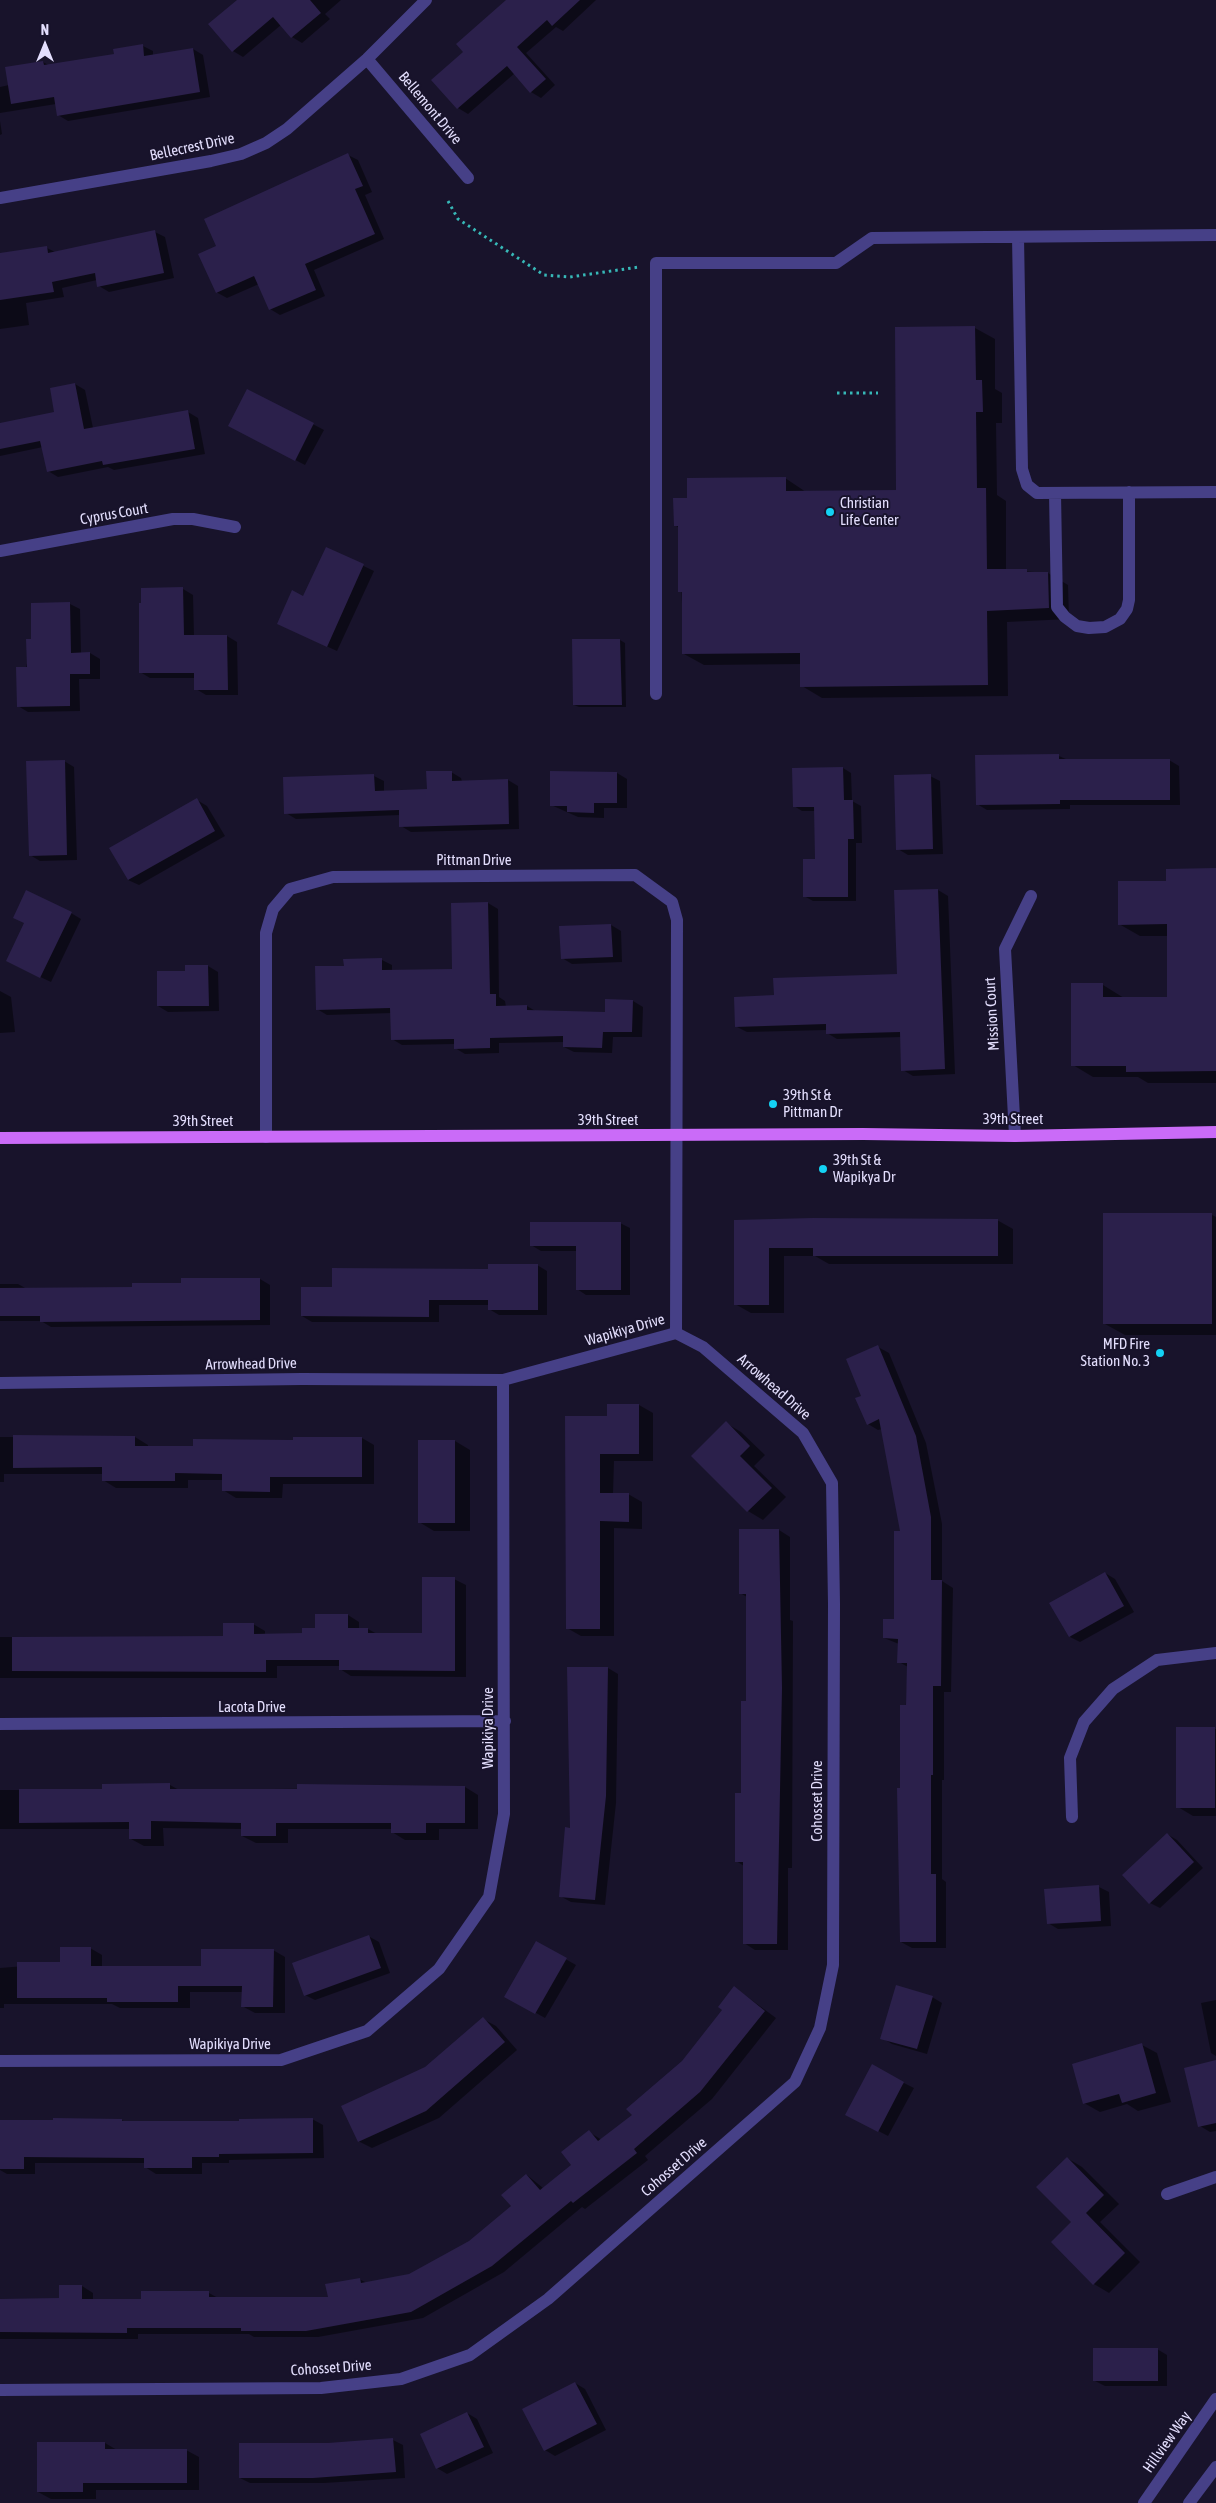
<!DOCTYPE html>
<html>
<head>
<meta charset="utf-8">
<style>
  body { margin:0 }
  #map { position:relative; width:1216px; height:2503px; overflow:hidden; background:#18132b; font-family:"Asap Condensed",sans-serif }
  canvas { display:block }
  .north { position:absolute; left:20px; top:20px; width:50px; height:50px; -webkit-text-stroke:4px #18132b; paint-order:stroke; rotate:0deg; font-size:14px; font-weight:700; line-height:20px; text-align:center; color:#e3defd }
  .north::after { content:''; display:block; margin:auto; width:18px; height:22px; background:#e3defd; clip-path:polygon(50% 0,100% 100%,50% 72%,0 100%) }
</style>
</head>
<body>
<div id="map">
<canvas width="1216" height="2503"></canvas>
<div class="north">N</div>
</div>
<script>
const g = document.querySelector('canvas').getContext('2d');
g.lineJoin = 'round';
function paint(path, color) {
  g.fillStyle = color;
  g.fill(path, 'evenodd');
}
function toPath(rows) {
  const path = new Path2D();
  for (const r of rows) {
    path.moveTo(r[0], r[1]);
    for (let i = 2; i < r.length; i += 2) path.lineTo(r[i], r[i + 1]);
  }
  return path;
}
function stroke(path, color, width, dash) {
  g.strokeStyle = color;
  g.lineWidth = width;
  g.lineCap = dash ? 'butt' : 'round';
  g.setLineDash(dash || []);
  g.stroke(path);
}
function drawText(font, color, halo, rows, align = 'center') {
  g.font = font + ' "Asap Condensed",sans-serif';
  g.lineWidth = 4;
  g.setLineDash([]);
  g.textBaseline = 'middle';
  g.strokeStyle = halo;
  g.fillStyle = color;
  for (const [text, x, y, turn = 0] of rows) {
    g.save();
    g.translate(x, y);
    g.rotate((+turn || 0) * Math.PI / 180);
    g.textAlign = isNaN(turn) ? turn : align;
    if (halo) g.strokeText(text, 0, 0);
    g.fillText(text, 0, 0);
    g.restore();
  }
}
paint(toPath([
  [239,0,341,0,325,14,330,19,302,43,292,37,281,25,243,57,233,51],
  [523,0,596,0,563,31,556,27,526,53,555,85,541,98,531,92,515,73,468,114,458,108,433,80],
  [143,46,153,51,153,56,193,49,203,55,210,97,68,121,58,115,56,104,0,113,0,87,9,85,43,62,50,66,116,55],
  [0,121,2,134,0,135],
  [348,155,358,160,372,192,365,195,384,239,314,270,325,296,280,315,270,309,259,284,227,298,216,292,218,247],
  [155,232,165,237,174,278,109,292,99,286,97,280,62,288,64,297,26,303,29,325,0,329,0,255,47,248,55,252],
  [975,328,995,339,995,389,1002,393,1002,423,996,423,997,495,1006,501,1006,570,1048,573,1068,585,1069,619,1007,622,1008,696,822,698,802,686,802,664,704,665,684,654,679,528,675,525,689,499,785,478,806,492,897,491],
  [75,384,85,390,93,428,188,412,198,418,205,454,114,470,108,467,58,477,48,471,43,447,0,456,0,424,56,413],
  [248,390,324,430,305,465,239,431],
  [326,548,374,571,337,651,278,624,304,597],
  [142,589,183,589,193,595,194,636,227,636,237,642,238,695,206,695,196,689,196,678,150,678,140,672],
  [70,604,80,609,81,654,90,653,100,659,100,679,79,679,80,711,28,712,18,706,32,640],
  [620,640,625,643,626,707,579,707,574,705,573,641],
  [976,756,1059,756,1068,760,1169,760,1179,766,1180,805,1070,805,1070,809,987,810,977,804],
  [64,761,74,767,77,860,40,861,30,855],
  [843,768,851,773,852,801,861,806,862,843,856,843,856,901,813,901,804,896,816,860,816,811,802,811,794,806,794,769],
  [451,772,461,778,462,782,508,780,518,786,519,829,411,832,401,826,400,815,296,819,286,813,374,776,384,781,384,792,428,790],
  [617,773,627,779,627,808,604,808,604,818,578,817,551,805],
  [930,776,940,781,943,854,908,855,898,849],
  [197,800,207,806,225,836,139,885,128,880],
  [1216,869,1216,1083,1148,1083,1138,1077,1093,1077,1073,1065,1103,985,1124,998,1168,998,1168,936,1140,936,1119,924,1167,882],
  [938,890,948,896,955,1074,913,1076,903,1070,901,1037,837,1039,827,1033,827,1030,747,1032,737,1027,775,997,898,975],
  [488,903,498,909,499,997,505,1001,506,1007,527,1006,537,1012,606,1013,633,1001,643,1007,642,1037,613,1037,612,1053,574,1052,564,1047,564,1042,499,1043,499,1053,465,1054,455,1048,455,1044,402,1045,392,1039,392,1013,327,1015,317,1009,345,967,382,960,392,965,392,971,454,970],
  [71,913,81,919,51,982,17,966],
  [611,925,621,931,622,962,572,964,562,958],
  [187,966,208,966,218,972,219,1011,168,1012,158,1006,187,972],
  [0,991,11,997,15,1032,0,1033],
  [1212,1215,1216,1217,1216,1335,1125,1335,1105,1324],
  [997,1220,1013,1229,1013,1264,829,1264,815,1256,784,1256,784,1313,751,1313,735,1304,735,1221],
  [620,1223,630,1228,630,1295,586,1295,577,1289,577,1251,541,1251,531,1245],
  [537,1265,547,1271,547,1315,499,1315,489,1309,489,1305,439,1305,439,1322,312,1322,302,1316,333,1288],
  [260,1279,270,1285,270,1325,51,1327,41,1321,0,1321,0,1284,18,1284,27,1289,134,1288],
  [878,1347,889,1353,926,1443,942,1524,942,1581,953,1588,951,1692,944,1692,944,1780,942,1780,942,1879,946,1882,946,1948,912,1948,901,1942,901,1789,908,1667,899,1662,899,1644,884,1638,896,1621,902,1532,882,1429,878,1430,868,1424,863,1396],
  [609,1405,639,1405,653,1413,653,1461,614,1461,613,1494,628,1494,642,1502,642,1529,614,1528,614,1636,581,1636,567,1628,566,1417,609,1417],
  [726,1423,741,1432,765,1455,754,1466,786,1497,763,1520,748,1511,693,1456],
  [0,1437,135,1437,148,1445,148,1448,194,1448,362,1438,374,1445,374,1484,283,1484,282,1498,236,1498,223,1490,223,1480,188,1480,188,1488,116,1488,103,1480,103,1474,4,1474,4,1482,0,1482],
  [419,1441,455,1441,470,1450,470,1531,434,1531,419,1522],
  [779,1530,790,1537,790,1620,793,1621,792,1868,788,1868,788,1950,755,1950,744,1943,744,1866,736,1861,743,1795,747,1702,747,1597,740,1593],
  [1105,1573,1115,1579,1134,1612,1080,1642,1070,1637],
  [454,1579,466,1585,466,1677,351,1676,340,1669,340,1666,277,1666,277,1678,0,1678,0,1637,225,1637,253,1624,265,1631,265,1635,303,1634,348,1615,359,1622,359,1629,368,1629,377,1634,423,1634],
  [608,1668,618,1674,616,1803,605,1905,571,1902,560,1896,571,1829],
  [1178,1729,1216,1729,1216,1816,1193,1816,1178,1807],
  [103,1785,170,1785,179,1790,465,1787,478,1795,478,1829,439,1829,439,1840,405,1840,392,1832,392,1829,288,1829,288,1843,256,1843,242,1836,242,1829,163,1828,164,1846,144,1846,131,1839,130,1829,0,1829,0,1790,103,1790],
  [1167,1834,1177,1840,1203,1868,1160,1908,1150,1903],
  [1099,1887,1109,1892,1111,1926,1058,1929,1048,1923],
  [368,1936,379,1942,390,1973,315,2000,305,1995],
  [537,1943,576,1965,545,2018,506,1996],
  [90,1948,102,1955,102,1967,202,1967,273,1950,285,1957,285,2013,255,2013,242,2006,243,1992,190,1992,190,2008,120,2008,112,2004,4,2004,4,2008,0,2008,0,1968,62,1963],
  [734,1987,776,2018,712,2099,645,2156,648,2160,585,2209,582,2207,504,2272,423,2318,318,2337,254,2337,249,2334,138,2334,138,2339,0,2339,0,2300,61,2300,82,2286,93,2293,93,2300,142,2300,209,2293,218,2298,329,2298,359,2279,367,2283,409,2276,470,2242,513,2206,527,2175,543,2188,573,2165,589,2132,602,2140,633,2115,683,2062,724,2010],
  [932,1997,942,2003,927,2054,892,2044,882,2038],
  [1216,2000,1216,2056,1211,2053,1201,2003],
  [483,2019,496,2026,517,2050,439,2118,372,2148,358,2141],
  [1142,2045,1157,2053,1171,2102,1138,2111,1127,2104,1100,2112,1084,2103],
  [1216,2062,1216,2131,1210,2132,1200,2126],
  [904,2083,914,2088,888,2136,857,2120],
  [312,2119,323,2125,324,2158,229,2160,229,2163,202,2163,202,2174,156,2174,145,2167,145,2163,35,2163,35,2174,7,2174,0,2170,0,2122,121,2120,126,2122,240,2122],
  [1067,2158,1082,2167,1119,2204,1100,2222,1140,2262,1109,2293,1094,2284,1073,2222],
  [1157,2349,1167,2355,1167,2386,1105,2386,1095,2381],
  [575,2383,585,2389,606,2430,555,2456,545,2450],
  [467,2413,477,2419,493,2453,447,2474,437,2468],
  [393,2440,403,2445,405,2478,324,2483,250,2483,240,2478,328,2444],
  [105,2443,117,2450,186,2450,199,2457,199,2490,96,2490,96,2499,51,2499,38,2492]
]), '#0007');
paint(toPath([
  [237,0,310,0,321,13,291,38,273,17,232,52,208,24],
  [506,0,580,0,552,26,547,20,517,47,546,79,530,93,507,66,457,109,431,80,463,52,456,44],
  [143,44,144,56,193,48,200,92,57,116,54,97,11,104,5,67,43,61,44,65,114,54,113,49],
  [348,153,363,186,355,189,375,234,305,264,316,290,269,310,254,276,216,293,198,254,216,246,204,219],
  [155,230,164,273,97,287,95,273,52,282,54,292,0,300,0,253,47,246,48,253],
  [975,326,976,380,982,380,983,412,976,412,977,488,986,488,987,569,1027,569,1027,572,1048,572,1049,608,987,611,988,685,800,687,800,653,682,654,682,592,678,592,678,526,674,526,673,498,687,498,687,478,786,477,786,491,896,490,895,327],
  [75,383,84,429,188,410,195,449,103,465,102,461,47,472,40,441,0,449,0,423,54,412,50,388],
  [247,389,314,423,295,461,228,426],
  [326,547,364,564,327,647,277,624,292,590,303,596],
  [183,587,184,635,227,635,228,690,194,690,194,673,139,673,139,603,141,603,141,588],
  [70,602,71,653,90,652,90,674,70,674,70,706,17,707,16,667,27,667,26,639,31,639,31,603],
  [572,639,620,639,622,705,573,705],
  [1059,754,1059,759,1170,759,1170,800,1060,800,1060,804,976,805,975,755],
  [65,760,67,855,29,856,26,761],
  [843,767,844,800,853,800,854,839,848,839,848,897,803,897,803,859,815,859,814,807,793,807,792,768],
  [426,771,452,771,452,781,508,779,509,824,399,827,399,810,284,814,283,777,374,774,375,791,427,789],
  [550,771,617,772,617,803,594,803,594,813,567,812,567,806,550,806],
  [931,774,933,849,896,850,894,775],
  [197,798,215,831,128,880,109,848],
  [1216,868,1216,1071,1126,1072,1126,1066,1071,1066,1071,983,1103,983,1103,997,1167,997,1167,924,1118,925,1118,881,1166,881,1166,869],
  [938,889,945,1069,901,1071,900,1032,826,1034,826,1024,735,1027,734,997,774,995,773,978,897,974,894,890],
  [26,890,72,912,40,978,6,961,24,923,13,918],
  [488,902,490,994,496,994,496,1006,527,1005,527,1010,605,1012,605,999,633,1000,632,1032,603,1032,602,1048,563,1047,563,1036,490,1038,490,1048,454,1049,454,1039,391,1040,390,1008,316,1010,315,966,344,966,343,959,382,958,382,970,452,969,451,903],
  [611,924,613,957,561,959,559,926],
  [185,965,208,965,209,1006,157,1006,157,971,185,971],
  [1103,1213,1212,1213,1212,1324,1103,1324],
  [813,1218,998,1219,998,1256,813,1256,813,1248,769,1248,769,1305,734,1305,734,1220],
  [530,1222,621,1222,621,1290,576,1290,576,1246,530,1246],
  [488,1264,538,1264,538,1310,488,1310,488,1300,429,1300,429,1317,301,1316,301,1287,332,1287,332,1268,488,1269],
  [181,1278,260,1278,260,1320,40,1322,40,1316,0,1316,0,1288,132,1287,132,1283,181,1283],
  [878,1345,916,1436,931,1517,931,1580,942,1580,941,1686,933,1686,933,1775,931,1775,931,1874,936,1874,936,1942,900,1942,897,1788,900,1788,900,1705,906,1705,907,1663,897,1663,898,1639,883,1638,883,1619,894,1619,894,1531,900,1531,879,1419,867,1425,855,1398,861,1396,846,1359],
  [607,1404,639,1404,639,1454,600,1454,600,1493,629,1493,629,1522,600,1521,600,1629,566,1629,565,1416,607,1416],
  [726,1421,750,1446,740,1456,772,1488,747,1512,691,1456],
  [13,1435,135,1436,135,1446,193,1446,193,1439,293,1440,293,1437,362,1437,362,1477,270,1477,270,1492,222,1491,222,1474,175,1473,175,1481,102,1481,102,1467,13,1468],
  [418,1440,455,1440,455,1523,418,1523],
  [739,1529,779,1529,782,1688,777,1944,743,1944,743,1862,735,1862,735,1793,741,1793,741,1701,746,1701,746,1594,739,1594],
  [1105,1572,1124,1606,1069,1637,1049,1603],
  [422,1577,455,1577,455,1671,339,1670,339,1660,266,1660,266,1672,12,1671,12,1637,223,1636,223,1623,254,1623,254,1634,302,1633,302,1628,315,1628,315,1614,348,1614,348,1628,368,1628,368,1633,422,1633],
  [567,1667,608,1667,606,1796,595,1900,559,1897,565,1827,570,1828],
  [1176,1727,1215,1727,1215,1808,1176,1808],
  [170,1783,170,1789,297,1789,297,1784,465,1786,465,1823,426,1823,426,1833,391,1833,391,1823,276,1823,276,1836,241,1836,241,1823,151,1821,151,1839,129,1839,129,1822,19,1823,19,1789,102,1789,102,1784],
  [1167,1833,1194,1862,1149,1904,1122,1875],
  [1099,1885,1101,1921,1047,1924,1044,1889],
  [369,1935,381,1968,304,1996,292,1963],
  [536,1941,567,1958,535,2014,504,1997],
  [60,1947,91,1947,91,1966,201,1966,201,1949,274,1949,273,2007,241,2007,242,1986,178,1986,178,2002,107,2002,107,1998,17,1998,17,1962,60,1962],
  [896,1985,933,1996,917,2049,880,2039],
  [734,1986,765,2011,700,2092,634,2149,637,2153,573,2203,571,2201,492,2266,411,2312,306,2331,241,2331,241,2328,127,2328,127,2333,0,2332,0,2299,59,2298,59,2285,82,2285,82,2299,141,2299,141,2291,209,2291,209,2297,328,2297,325,2284,360,2278,361,2283,409,2274,469,2241,511,2206,501,2195,526,2174,540,2190,571,2165,561,2152,589,2130,598,2141,632,2115,626,2109,682,2061,722,2010,718,2007],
  [483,2017,505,2042,426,2111,358,2142,341,2106,425,2067],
  [1142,2043,1156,2093,1122,2103,1119,2094,1083,2104,1072,2064],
  [1216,2060,1216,2123,1198,2127,1184,2068],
  [872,2064,904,2082,878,2132,845,2115],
  [53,2118,122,2119,122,2121,239,2121,239,2119,313,2118,313,2153,219,2154,219,2157,192,2157,192,2168,144,2168,144,2158,24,2157,24,2169,0,2169,0,2120,53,2120],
  [1067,2157,1104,2195,1086,2213,1125,2253,1093,2285,1051,2242,1071,2222,1036,2187],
  [1093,2348,1158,2348,1158,2381,1093,2381],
  [575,2382,597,2424,544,2451,522,2409],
  [467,2412,484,2447,436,2469,420,2434],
  [393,2438,396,2472,313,2478,239,2478,239,2443,328,2443],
  [37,2442,105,2442,105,2449,187,2449,187,2483,83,2483,83,2492,37,2492]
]), '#2b204b');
stroke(toPath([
  [448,201,458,219,544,275,570,277,639,267],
  [837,393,878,393]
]), '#37b8b7', 3, [2.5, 4]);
stroke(toPath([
  [367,59,468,178],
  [0,198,211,161,241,154,266,143,287,129,367,59,426,0],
  [1018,237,1022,469,1027,485,1037,493,1216,492],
  [1055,493,1057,607,1065,617,1077,626,1089,628,1105,627,1120,619,1127,609,1129,600,1129,492],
  [0,551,173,519,193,519,235,527],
  [656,694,656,263,836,263,872,238,1216,235],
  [1015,1136,1005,949,1031,896],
  [266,1137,266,933,273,909,290,889,333,877,635,875,672,902,677,920,676,1333],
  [0,1383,302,1379,503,1380,676,1333],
  [0,1724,505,1721],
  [1072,1817,1070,1758,1084,1722,1113,1689,1157,1660,1216,1653],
  [0,2061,281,2060,367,2031,439,1969,489,1897,504,1814,503,1380],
  [1167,2194,1216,2177],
  [0,2390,321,2388,401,2379,470,2355,548,2299,795,2082,820,2028,833,1965,834,1604,832,1483,803,1433,703,1347,676,1333],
  [1144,2503,1216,2399],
  [1189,2503,1216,2467]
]), '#464087', 12);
stroke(toPath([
  [0,1138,863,1134,1015,1136,1216,1132]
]), '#ca6bf8', 12);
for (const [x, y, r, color] of [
  [830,512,5,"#14d2f4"],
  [773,1104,5,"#14d2f4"],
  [823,1169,5,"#14d2f4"],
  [1160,1353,5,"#14d2f4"]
]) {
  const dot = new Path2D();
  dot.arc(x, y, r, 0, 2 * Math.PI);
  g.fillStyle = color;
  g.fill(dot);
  stroke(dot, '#18132b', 2);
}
drawText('15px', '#e3defd', '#18132b', [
  ["Bellemont Drive",430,108,50],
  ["Bellecrest Drive",192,147,-12],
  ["Cyprus Court",114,514,-10],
  ["Pittman Drive",474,860],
  ["Mission Court",992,1014,-93],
  ["39th Street",1013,1119],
  ["39th Street",608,1120],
  ["39th Street",203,1121],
  ["Wapikiya Drive",625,1330,-16],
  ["Arrowhead Drive",251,1364,-1],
  ["Arrowhead Drive",774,1387,41],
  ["Lacota Drive",252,1707],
  ["Wapikiya Drive",488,1728,-90],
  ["Cohosset Drive",817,1801,-90],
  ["Wapikiya Drive",230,2044],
  ["Cohosset Drive",674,2167,-41],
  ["Cohosset Drive",331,2368,-4],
  ["Hillview Way",1167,2442,-55]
]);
drawText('15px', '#e3defd', '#18132b', [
  ["Christian",840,503],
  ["Life Center",840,520],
  ["39th St &",783,1095],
  ["Pittman Dr",783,1112],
  ["39th St &",833,1160],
  ["Wapikya Dr",833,1177],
  ["MFD Fire",1150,1344,"right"],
  ["Station No. 3",1150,1361,"right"]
], 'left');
</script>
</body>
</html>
